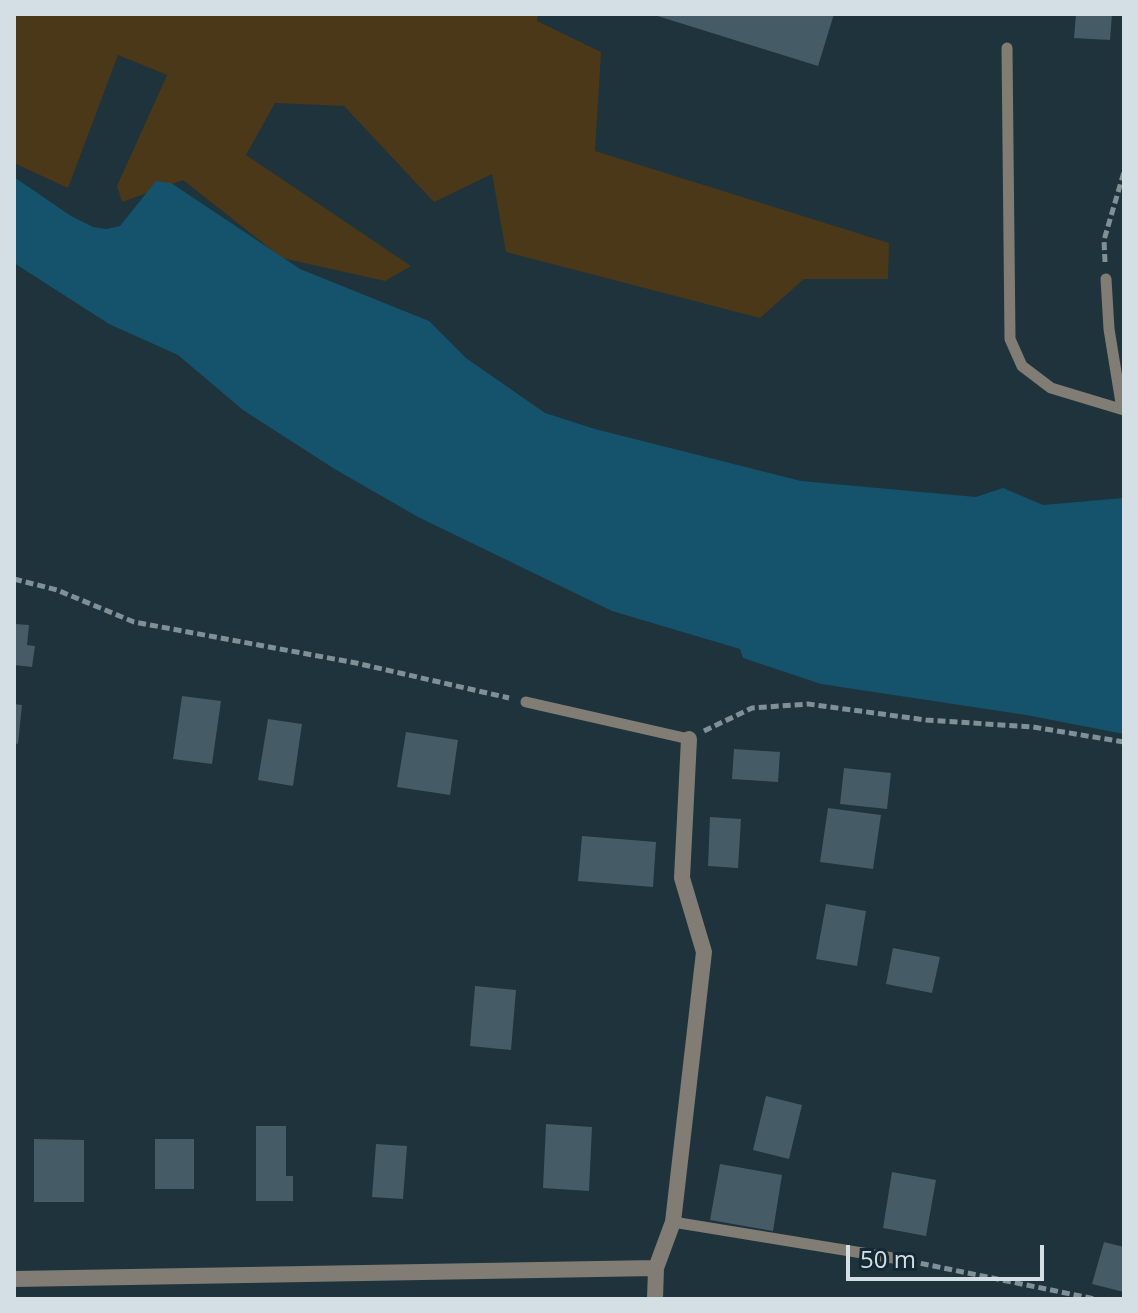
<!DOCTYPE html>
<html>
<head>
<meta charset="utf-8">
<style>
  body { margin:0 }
  #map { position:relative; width:1138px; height:1313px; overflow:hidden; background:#1e333c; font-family:"Open Sans",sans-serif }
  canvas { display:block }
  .frame { position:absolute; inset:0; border:16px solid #d3dfe5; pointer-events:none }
  .scale { position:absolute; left:846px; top:1245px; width:198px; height:36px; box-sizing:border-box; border:4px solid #d3dfe5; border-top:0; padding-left:10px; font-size:24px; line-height:28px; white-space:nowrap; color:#d3dfe5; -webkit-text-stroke:6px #142932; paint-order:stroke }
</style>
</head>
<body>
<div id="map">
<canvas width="1138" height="1313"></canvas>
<div class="frame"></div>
<div class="scale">50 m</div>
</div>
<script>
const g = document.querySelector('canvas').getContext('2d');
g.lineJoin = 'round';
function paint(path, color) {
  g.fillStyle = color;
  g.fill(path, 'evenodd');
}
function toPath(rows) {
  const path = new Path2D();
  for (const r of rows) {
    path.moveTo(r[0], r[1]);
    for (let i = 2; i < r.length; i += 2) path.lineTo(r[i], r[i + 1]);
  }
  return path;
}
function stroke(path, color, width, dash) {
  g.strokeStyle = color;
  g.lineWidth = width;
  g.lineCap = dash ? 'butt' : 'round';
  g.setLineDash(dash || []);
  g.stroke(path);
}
paint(toPath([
  [14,14,538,14,537,21,601,52,595,151,889,243,888,279,804,279,760,318,506,252,492,174,434,202,344,106,275,103,246,155,411,266,385,281,282,258,183,180,122,202,117,186,167,75,118,55,68,188,14,163]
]), '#4a3818');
paint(toPath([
  [14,177,71,216,93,227,106,229,120,226,156,181,171,183,300,269,429,321,466,358,545,413,595,429,801,481,976,497,1003,488,1043,505,1124,498,1124,734,1026,715,821,684,743,658,740,649,612,611,418,517,333,468,243,410,178,355,109,324,14,263]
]), '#14536b');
paint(toPath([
  [651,14,834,14,818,66],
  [1076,14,1112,14,1110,40,1074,38],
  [14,624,29,625,27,645,35,646,32,667,14,665],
  [182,696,221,701,212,764,173,759],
  [14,704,22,705,18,744,14,743],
  [268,719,302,724,293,786,258,780],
  [406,732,458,740,450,795,397,787],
  [734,749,780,752,778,782,732,779],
  [844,768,891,773,887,809,840,804],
  [828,808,881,815,873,869,820,862],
  [710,817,741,819,738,868,708,866],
  [582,836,656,842,653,887,578,881],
  [826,904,866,911,857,966,816,959],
  [893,948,940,957,932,993,886,984],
  [475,986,516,990,511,1050,470,1046],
  [766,1096,802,1105,789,1159,753,1150],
  [546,1124,592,1127,589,1191,543,1188],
  [256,1126,286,1126,286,1176,293,1176,293,1201,256,1201],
  [34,1139,84,1140,84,1202,34,1202],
  [155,1139,194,1139,194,1189,155,1189],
  [376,1144,407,1146,403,1199,372,1197],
  [720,1164,782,1175,773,1231,710,1220],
  [892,1172,936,1180,926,1236,883,1228],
  [1104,1242,1124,1247,1124,1292,1092,1284]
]), '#455b65');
stroke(toPath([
  [1105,262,1104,240,1124,172],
  [14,579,57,590,134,622,356,663,509,698],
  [704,731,752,708,808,704,926,720,1033,727,1124,742],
  [909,1261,1095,1299]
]), '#7f9097', 5, [8, 4]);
stroke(toPath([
  [1007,48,1010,339,1022,366,1051,388,1124,410],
  [1106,279,1109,329,1122,409],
  [526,702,689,739],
  [673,1222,893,1258]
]), '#817c74', 11);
stroke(toPath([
  [656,1268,673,1222,704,952,682,878,689,739],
  [14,1279,656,1268,655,1299]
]), '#817c74', 16);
</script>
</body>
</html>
